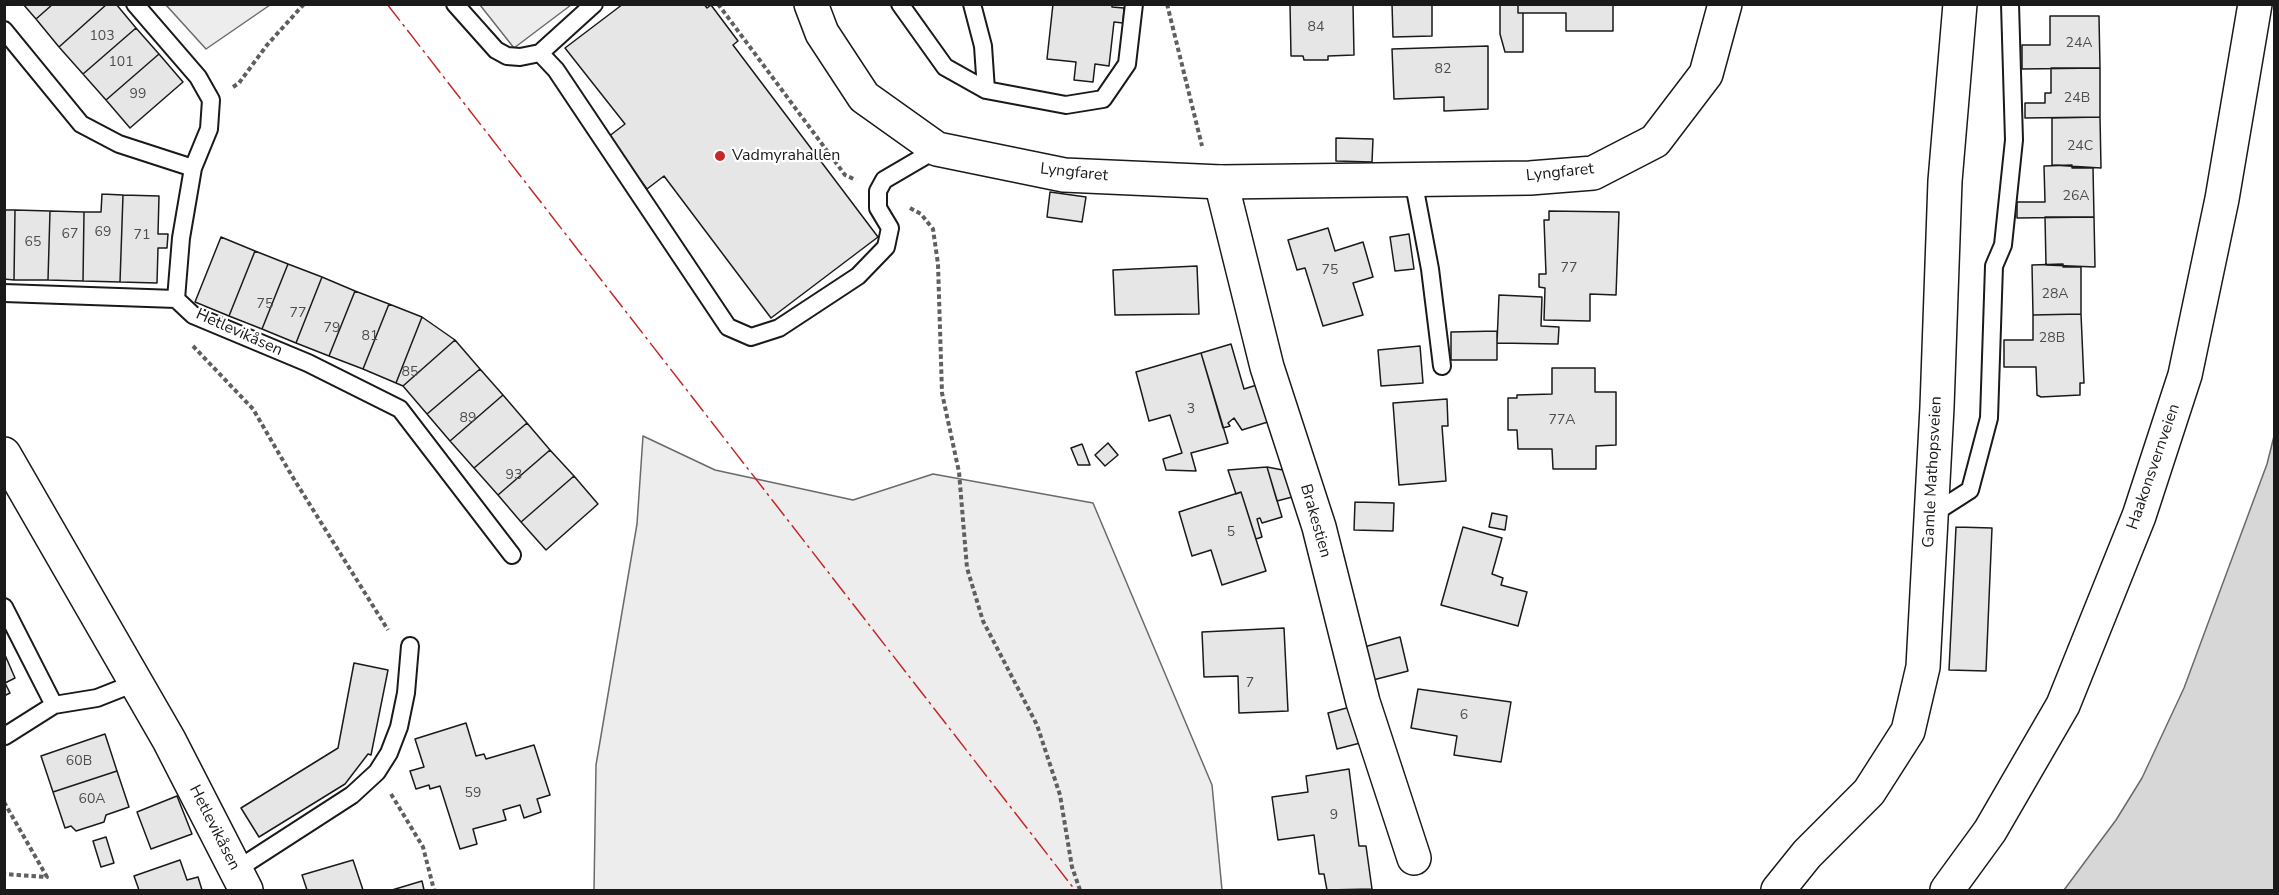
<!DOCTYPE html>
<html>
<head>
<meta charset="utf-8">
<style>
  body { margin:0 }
  #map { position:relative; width:2279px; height:895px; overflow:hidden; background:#fff; font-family:"Nunito Sans",sans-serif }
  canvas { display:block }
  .frame { position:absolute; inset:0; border:6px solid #1a1a1a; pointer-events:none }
</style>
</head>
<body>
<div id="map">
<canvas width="2279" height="895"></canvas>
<div class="frame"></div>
</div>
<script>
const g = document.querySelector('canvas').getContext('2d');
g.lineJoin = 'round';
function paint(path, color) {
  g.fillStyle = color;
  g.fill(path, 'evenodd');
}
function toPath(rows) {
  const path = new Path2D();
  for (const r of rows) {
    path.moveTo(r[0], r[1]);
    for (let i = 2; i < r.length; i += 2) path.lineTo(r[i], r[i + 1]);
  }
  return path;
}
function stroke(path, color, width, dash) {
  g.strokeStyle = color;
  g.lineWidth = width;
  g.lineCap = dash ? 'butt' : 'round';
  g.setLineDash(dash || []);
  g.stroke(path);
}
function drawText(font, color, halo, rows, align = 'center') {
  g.font = font + ' "Nunito Sans",sans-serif';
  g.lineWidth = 4.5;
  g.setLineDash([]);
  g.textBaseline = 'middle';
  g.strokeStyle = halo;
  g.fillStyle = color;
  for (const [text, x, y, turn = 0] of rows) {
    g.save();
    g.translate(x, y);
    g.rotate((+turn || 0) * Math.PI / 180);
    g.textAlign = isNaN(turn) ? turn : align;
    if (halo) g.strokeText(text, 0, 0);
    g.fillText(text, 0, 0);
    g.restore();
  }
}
const built = toPath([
  [166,5,270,5,206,49,166,5],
  [480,5,571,5,514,48,480,5],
  [643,436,715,470,853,500,933,474,1093,503,1212,785,1222,890,594,890,596,765,637,524,643,436]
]);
paint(built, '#ededed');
stroke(built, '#6a6a6a', 1.5);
const water = toPath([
  [2274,436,2274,890,2064,890,2116,820,2142,778,2184,688,2267,464,2274,436]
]);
paint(water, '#d7d7d7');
stroke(water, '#6a6a6a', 1.5);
const building = toPath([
  [23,4,53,4,36,19,23,4],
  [53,4,107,4,59,47,36,19,53,4],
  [107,4,116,4,136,28,83,74,59,47,107,4],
  [623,4,704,4,707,8,711,5,738,41,733,45,878,237,771,318,664,176,647,189,608,137,625,124,565,48,623,4],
  [1053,4,1112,4,1112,7,1124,8,1123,23,1114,22,1109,66,1095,64,1093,82,1074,80,1076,62,1047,59,1053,4],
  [1290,4,1353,4,1354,55,1328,56,1328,60,1304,60,1303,56,1291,56,1290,4],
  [1392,4,1432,4,1432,36,1393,37,1392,4],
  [1500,4,1518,4,1518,13,1523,13,1523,52,1505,52,1500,34,1500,4],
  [1518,4,1613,4,1613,31,1566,31,1566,13,1518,13,1518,4],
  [2050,16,2099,16,2100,68,2022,69,2022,45,2050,45,2050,16],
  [136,28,159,54,106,100,83,74,136,28],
  [1488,46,1488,109,1444,111,1444,97,1394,99,1392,49,1488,46],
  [159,54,183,82,130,128,106,100,159,54],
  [2051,68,2100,68,2100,117,2025,118,2025,103,2045,103,2045,93,2051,93,2051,68],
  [2100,117,2101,168,2052,165,2052,118,2100,117],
  [1336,138,1373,139,1372,162,1336,161,1336,138],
  [2072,165,2072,168,2093,168,2094,217,2017,218,2017,202,2045,202,2044,166,2072,165],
  [1050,192,1086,197,1082,222,1047,217,1050,192],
  [102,194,123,195,120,282,83,281,84,212,101,212,102,194],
  [123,195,159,196,158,234,168,234,167,248,158,248,157,283,120,282,123,195],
  [4,210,15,210,14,280,4,279,4,210],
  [15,210,50,211,48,280,14,280,15,210],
  [50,211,84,212,83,281,48,280,50,211],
  [1549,211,1619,212,1616,295,1590,294,1590,321,1544,320,1545,288,1539,287,1539,274,1546,274,1544,220,1549,220,1549,211],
  [2045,217,2094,217,2095,267,2046,265,2045,217],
  [1328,228,1335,251,1363,242,1373,277,1353,283,1363,315,1323,326,1305,268,1297,270,1288,240,1328,228],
  [1409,234,1414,269,1395,271,1390,237,1409,234],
  [221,237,255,251,229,316,195,302,221,237],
  [255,251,288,264,262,329,229,316,255,251],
  [288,264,322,277,296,343,262,329,288,264],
  [2063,264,2063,267,2081,267,2081,314,2033,315,2032,265,2063,264],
  [1197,266,1199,314,1115,315,1113,270,1197,266],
  [322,277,355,291,329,356,296,343,322,277],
  [355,291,389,304,363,369,329,356,355,291],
  [1499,295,1542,297,1541,326,1559,327,1558,344,1497,343,1499,295],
  [389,304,422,317,396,383,363,369,389,304],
  [2081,314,2084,383,2080,383,2080,395,2041,397,2037,395,2036,367,2004,367,2004,340,2033,340,2033,315,2081,314],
  [422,317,455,340,403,386,396,383,422,317],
  [1497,331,1497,360,1451,360,1451,332,1497,331],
  [455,340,480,369,427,414,403,386,455,340],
  [1231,344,1244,389,1260,384,1271,421,1242,430,1234,418,1228,423,1230,426,1223,428,1201,353,1231,344],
  [1420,346,1423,383,1381,386,1378,350,1420,346],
  [1201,353,1228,443,1191,453,1196,471,1166,470,1163,459,1182,453,1170,415,1149,421,1136,372,1201,353],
  [1552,368,1595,368,1595,392,1616,392,1616,445,1596,446,1596,469,1553,469,1552,449,1518,449,1517,430,1508,430,1508,398,1517,398,1517,395,1552,394,1552,368],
  [480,369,503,395,450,441,427,414,480,369],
  [503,395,527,423,474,468,450,441,503,395],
  [1447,399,1448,426,1442,426,1446,481,1399,485,1393,403,1447,399],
  [527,423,550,450,498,495,474,468,527,423],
  [1108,443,1118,455,1105,466,1095,455,1108,443],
  [1082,444,1090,465,1078,465,1071,448,1082,444],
  [550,450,574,476,521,522,498,495,550,450],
  [1267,467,1282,517,1262,523,1260,518,1257,519,1262,537,1256,539,1241,492,1236,494,1228,470,1267,467],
  [1267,467,1288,471,1296,496,1277,501,1267,467],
  [574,476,598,504,546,550,521,522,574,476],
  [1241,492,1266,571,1222,585,1211,550,1192,556,1179,512,1241,492],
  [1355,502,1394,503,1393,531,1354,530,1355,502],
  [1492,513,1507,516,1505,530,1489,527,1492,513],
  [1463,527,1502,538,1492,574,1503,578,1501,585,1527,592,1518,626,1441,605,1463,527],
  [1956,527,1992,528,1986,671,1949,670,1956,527],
  [1284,628,1288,711,1239,713,1238,676,1204,677,1202,632,1284,628],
  [1400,637,1408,671,1373,680,1364,647,1400,637],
  [5,655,15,678,5,683,10,693,4,696,5,655],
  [354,663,388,670,371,755,368,754,345,784,259,837,241,808,338,748,354,663],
  [1418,689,1511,702,1501,762,1454,755,1457,736,1411,728,1418,689],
  [1354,706,1364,742,1337,749,1328,713,1354,706],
  [466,723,476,756,484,754,486,759,534,745,550,795,537,799,541,812,524,818,520,805,503,810,506,820,473,829,477,844,460,849,440,786,430,789,429,785,416,789,410,771,424,767,415,739,466,723],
  [105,734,117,771,53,792,41,756,105,734],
  [1349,769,1359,846,1366,846,1372,889,1327,890,1324,874,1319,874,1314,835,1278,840,1272,797,1308,792,1306,776,1349,769],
  [117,771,129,807,106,815,104,822,76,831,71,826,65,828,53,792,117,771],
  [177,796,192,834,151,849,137,812,177,796],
  [106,837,114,863,101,867,93,841,106,837],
  [180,860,187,880,198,877,202,890,139,890,134,876,180,860],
  [353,860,363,890,307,890,302,875,353,860],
  [422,881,424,890,392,890,422,881],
  [1372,889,1372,890,1329,890,1372,889]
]);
paint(building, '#e6e6e6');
stroke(building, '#1a1a1a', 1.5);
const service = toPath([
  [135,4,198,77,211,100,209,129,193,168,181,238,176,299,193,315,308,363,400,409,512,555],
  [455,4,496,50,507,56,520,57,540,53,556,70,728,327,751,337,779,328,858,276,886,247,890,228,878,208,878,191,884,180,937,149],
  [900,4,945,67,986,90,1066,105,1103,99,1127,64,1134,4],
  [972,4,983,46,986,90],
  [4,30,81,124,119,144,193,168],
  [540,53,594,4],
  [1409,179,1416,195,1430,269,1442,366],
  [4,293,176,299],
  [1931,515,1970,490,1989,418,1994,266,2003,245,2014,140,2010,4],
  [4,607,54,705],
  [5,736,54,705,97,698,135,683],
  [236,870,352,795,377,772,389,753,399,727,406,693,410,646]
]);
const minor = toPath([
  [1221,182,1267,367,1319,527,1363,702,1414,858],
  [1778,890,1807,854,1869,792,1908,731,1923,667,1937,407,1945,181,1960,4]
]);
const tertiary = toPath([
  [811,4,822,33,864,97,937,149,1064,175,1221,182,1530,178,1593,173,1655,141,1706,74,1725,4]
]);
const secondary = toPath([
  [4,454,169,740,246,890]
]);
const primary = toPath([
  [1947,890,1990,831,2063,705,2139,516,2185,375,2222,199,2255,4]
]);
stroke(service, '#1a1a1a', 20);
stroke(minor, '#1a1a1a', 36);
stroke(tertiary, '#1a1a1a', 36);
stroke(secondary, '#1a1a1a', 36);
stroke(primary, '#1a1a1a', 36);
stroke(toPath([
  [718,4,845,175,856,180],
  [1167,4,1202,146],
  [233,87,239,83,267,45,304,4],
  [910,208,921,214,933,229,938,264,942,393,959,472,967,568,983,621,1037,725,1060,795,1072,867,1080,890],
  [193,346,253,409,292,476,388,630],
  [391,794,423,847,434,890],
  [4,802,47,877,4,874]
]), '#5f5f5f', 4, [4.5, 3]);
stroke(service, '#fff', 16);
stroke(minor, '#fff', 33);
stroke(tertiary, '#fff', 33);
stroke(secondary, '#fff', 33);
stroke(primary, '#fff', 33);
stroke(toPath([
  [387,4,1075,890]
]), '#c62828', 1.5, [21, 4.5, 3, 4.5]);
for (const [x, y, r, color] of [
  [720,156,6,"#c62828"]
]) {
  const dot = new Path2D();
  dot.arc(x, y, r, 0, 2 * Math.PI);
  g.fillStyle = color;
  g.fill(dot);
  stroke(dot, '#fff', 2);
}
drawText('14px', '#4d4d4d', null, [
  ["84",1316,28],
  ["103",102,37],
  ["24A",2079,44],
  ["101",121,63],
  ["82",1443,70],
  ["99",138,95],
  ["24B",2077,99],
  ["24C",2080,147],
  ["26A",2076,197],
  ["69",103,233],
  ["67",70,235],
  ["71",142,236],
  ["65",33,243],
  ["77",1569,269],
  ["75",1330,271],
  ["28A",2055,295],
  ["75",265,305],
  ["77",298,314],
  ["79",332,329],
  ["81",370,337],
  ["28B",2052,339],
  ["85",410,373],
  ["3",1191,410],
  ["89",468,419],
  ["77A",1562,421],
  ["93",514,476],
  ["5",1231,533],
  ["7",1250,684],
  ["6",1464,716],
  ["60B",79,762],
  ["59",473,794],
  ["60A",92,800],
  ["9",1334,816]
]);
drawText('16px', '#1a1a1a', '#fff', [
  ["Vadmyrahallen",732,156]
], 'left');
drawText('16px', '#1a1a1a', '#fff', [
  ["Lyngfaret",1074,173,6],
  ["Lyngfaret",1560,173,-6],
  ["Hetlevikåsen",239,333,24],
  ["Haakonsvernveien",2154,467,-71],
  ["Gamle Mathopsveien",1933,472,-87],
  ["Brakestien",1315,521,74],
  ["Hetlevikåsen",214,828,63]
]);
</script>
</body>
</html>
